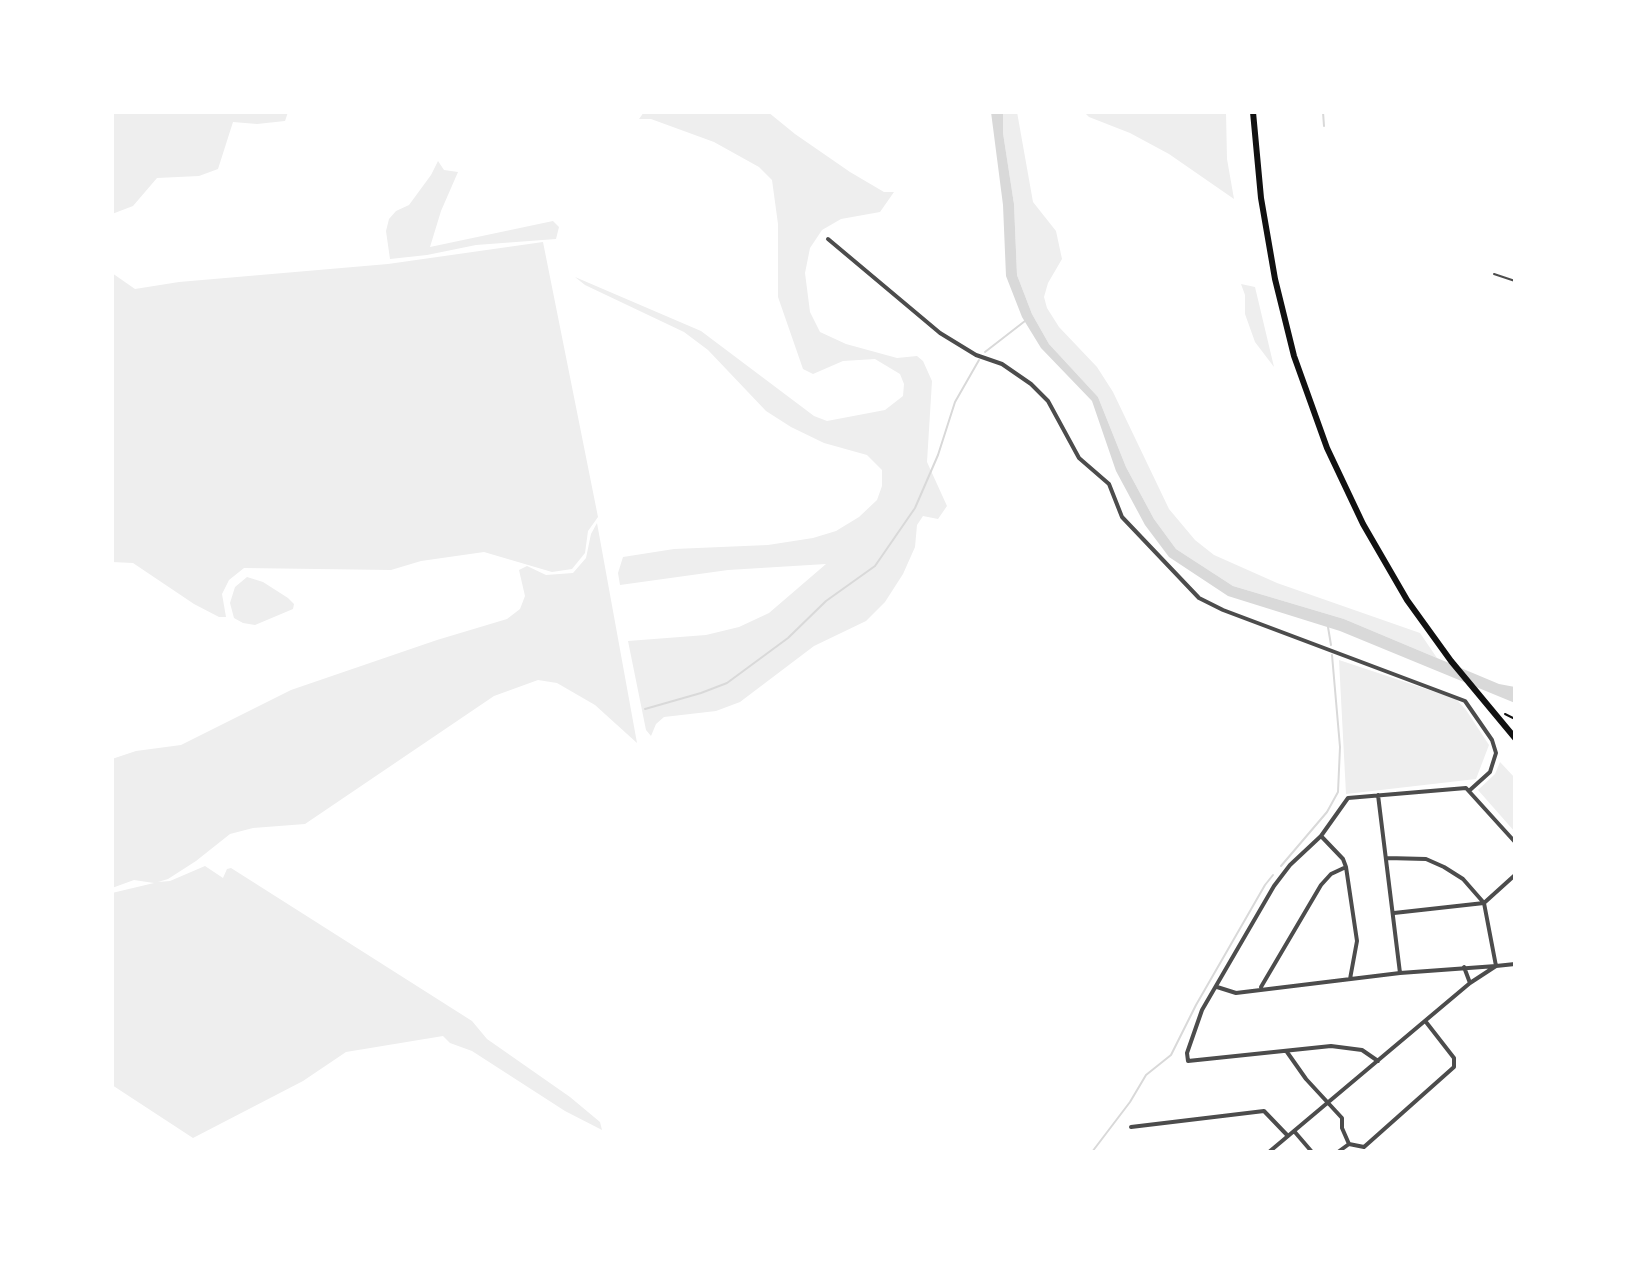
<!DOCTYPE html>
<html>
<head>
<meta charset="utf-8">
<style>
  body { margin:0 }
  #map { position:relative; width:1627px; height:1264px; overflow:hidden; background:#fff; font-family:Inter,sans-serif }
  canvas { display:block }
  .frame { position:absolute; inset:0; border:114px solid #fff; pointer-events:none }
</style>
</head>
<body>
<div id="map">
<canvas width="1627" height="1264"></canvas>
<div class="frame"></div>
</div>
<script>
const g = document.querySelector('canvas').getContext('2d');
g.lineJoin = 'round';
function paint(path, color) {
  g.fillStyle = color;
  g.fill(path, 'evenodd');
}
function toPath(rows) {
  const path = new Path2D();
  for (const r of rows) {
    path.moveTo(r[0], r[1]);
    for (let i = 2; i < r.length; i += 2) path.lineTo(r[i], r[i + 1]);
  }
  return path;
}
function stroke(path, color, width, dash) {
  g.strokeStyle = color;
  g.lineWidth = width;
  g.lineCap = dash ? 'butt' : 'round';
  g.setLineDash(dash || []);
  g.stroke(path);
}
paint(toPath([
  [112,112,288,112,285,121,257,124,233,122,218,169,199,176,157,178,133,206,112,214],
  [644,112,768,112,795,134,850,172,884,192,894,192,880,212,841,219,822,230,810,248,805,273,810,312,820,332,846,344,897,358,917,356,923,361,932,381,927,462,947,506,938,519,923,516,917,525,915,547,903,574,885,602,866,621,814,646,740,702,716,711,664,717,656,724,651,736,646,730,628,641,706,635,739,627,769,613,826,564,728,570,620,585,618,573,623,557,674,549,768,545,813,538,836,531,859,517,877,500,882,486,882,470,867,455,824,443,791,427,766,411,708,350,684,332,585,285,575,277,701,331,814,416,827,421,885,410,903,396,904,384,900,374,875,359,843,361,813,374,803,369,778,297,778,224,772,180,759,167,714,142,651,119,639,119],
  [1003,112,1017,112,1033,202,1056,231,1062,259,1048,283,1044,297,1047,308,1059,327,1097,367,1113,392,1169,509,1195,540,1214,555,1277,583,1420,633,1437,658,1344,619,1233,586,1176,549,1154,519,1126,467,1098,397,1049,344,1032,314,1017,275,1014,204,1003,133],
  [1084,112,1226,112,1227,159,1234,199,1169,154,1130,133,1089,117],
  [438,161,444,170,458,172,441,211,430,247,553,221,559,227,556,239,476,245,427,255,390,259,386,231,389,219,396,211,409,205,431,175],
  [543,242,598,517,588,531,585,553,572,569,552,572,484,552,421,561,391,570,244,568,229,580,222,594,226,617,219,617,194,604,133,563,112,562,112,273,135,289,179,282,388,264],
  [1241,284,1255,287,1274,367,1255,342,1245,314,1245,295],
  [597,523,637,743,595,705,557,683,538,680,494,696,305,824,253,828,230,834,196,861,168,879,158,882,170,881,205,866,223,878,227,869,231,868,472,1021,487,1039,570,1097,600,1122,602,1130,565,1111,472,1051,450,1043,443,1036,346,1052,303,1081,193,1138,112,1085,112,893,154,883,134,880,112,888,112,759,136,751,181,745,291,690,437,640,507,619,520,609,525,596,519,570,527,566,546,575,573,573,586,558,591,534],
  [247,577,263,582,288,598,294,604,293,609,255,625,243,623,234,618,230,603,235,587],
  [1339,660,1456,699,1466,710,1489,745,1476,779,1346,794],
  [1500,762,1515,778,1515,832,1478,790,1495,774]
]), '#eee');
paint(toPath([
  [991,112,1003,112,1003,133,1014,204,1017,275,1032,314,1049,344,1098,397,1126,467,1154,519,1176,549,1233,586,1344,619,1499,684,1515,687,1515,703,1340,631,1228,596,1169,557,1145,525,1116,471,1092,401,1041,348,1022,317,1006,276,1003,205]
]), '#d9d9d9');
stroke(toPath([
  [1323,112,1324,126],
  [985,352,1025,321],
  [1328,627,1331,645],
  [645,709,701,693,727,683,788,638,826,601,875,566,915,508,938,455,955,402,979,360],
  [1281,866,1327,812,1338,792,1340,747,1332,655],
  [1092,1152,1130,1102,1146,1075,1171,1055,1196,1005,1265,885,1273,875]
]), '#d9d9d9', 2);
stroke(toPath([
  [1505,714,1515,719]
]), '#111', 2);
stroke(toPath([
  [1494,274,1515,281]
]), '#4c4c4c', 2);
stroke(toPath([
  [828,239,940,333,976,355,1002,364,1031,384,1048,401,1079,458,1109,484,1122,517,1199,598,1223,610,1465,701,1492,740,1496,753,1490,772,1470,790],
  [1378,795,1400,973],
  [1321,836,1343,859,1346,867,1357,941,1350,979],
  [1387,858,1426,859,1444,867,1463,879,1484,903,1496,966],
  [1394,913,1484,903,1515,875],
  [1464,967,1470,983],
  [1217,987,1236,993,1400,973,1496,966],
  [1261,987,1321,885,1331,874,1346,867],
  [1287,1052,1306,1079,1342,1118,1342,1128,1349,1144,1364,1147,1454,1067,1454,1058,1426,1022],
  [1378,1061,1362,1050,1331,1046,1188,1061,1187,1053,1202,1010,1274,886,1290,865,1321,836,1348,798,1466,788,1515,842],
  [1131,1127,1264,1111,1288,1136],
  [1294,1131,1312,1152],
  [1269,1152,1470,983,1496,966,1515,964],
  [1338,1152,1349,1144]
]), '#4c4c4c', 4);
stroke(toPath([
  [1253,112,1261,198,1275,279,1294,356,1327,448,1363,524,1407,600,1451,661,1515,738]
]), '#111', 6);
</script>
</body>
</html>
